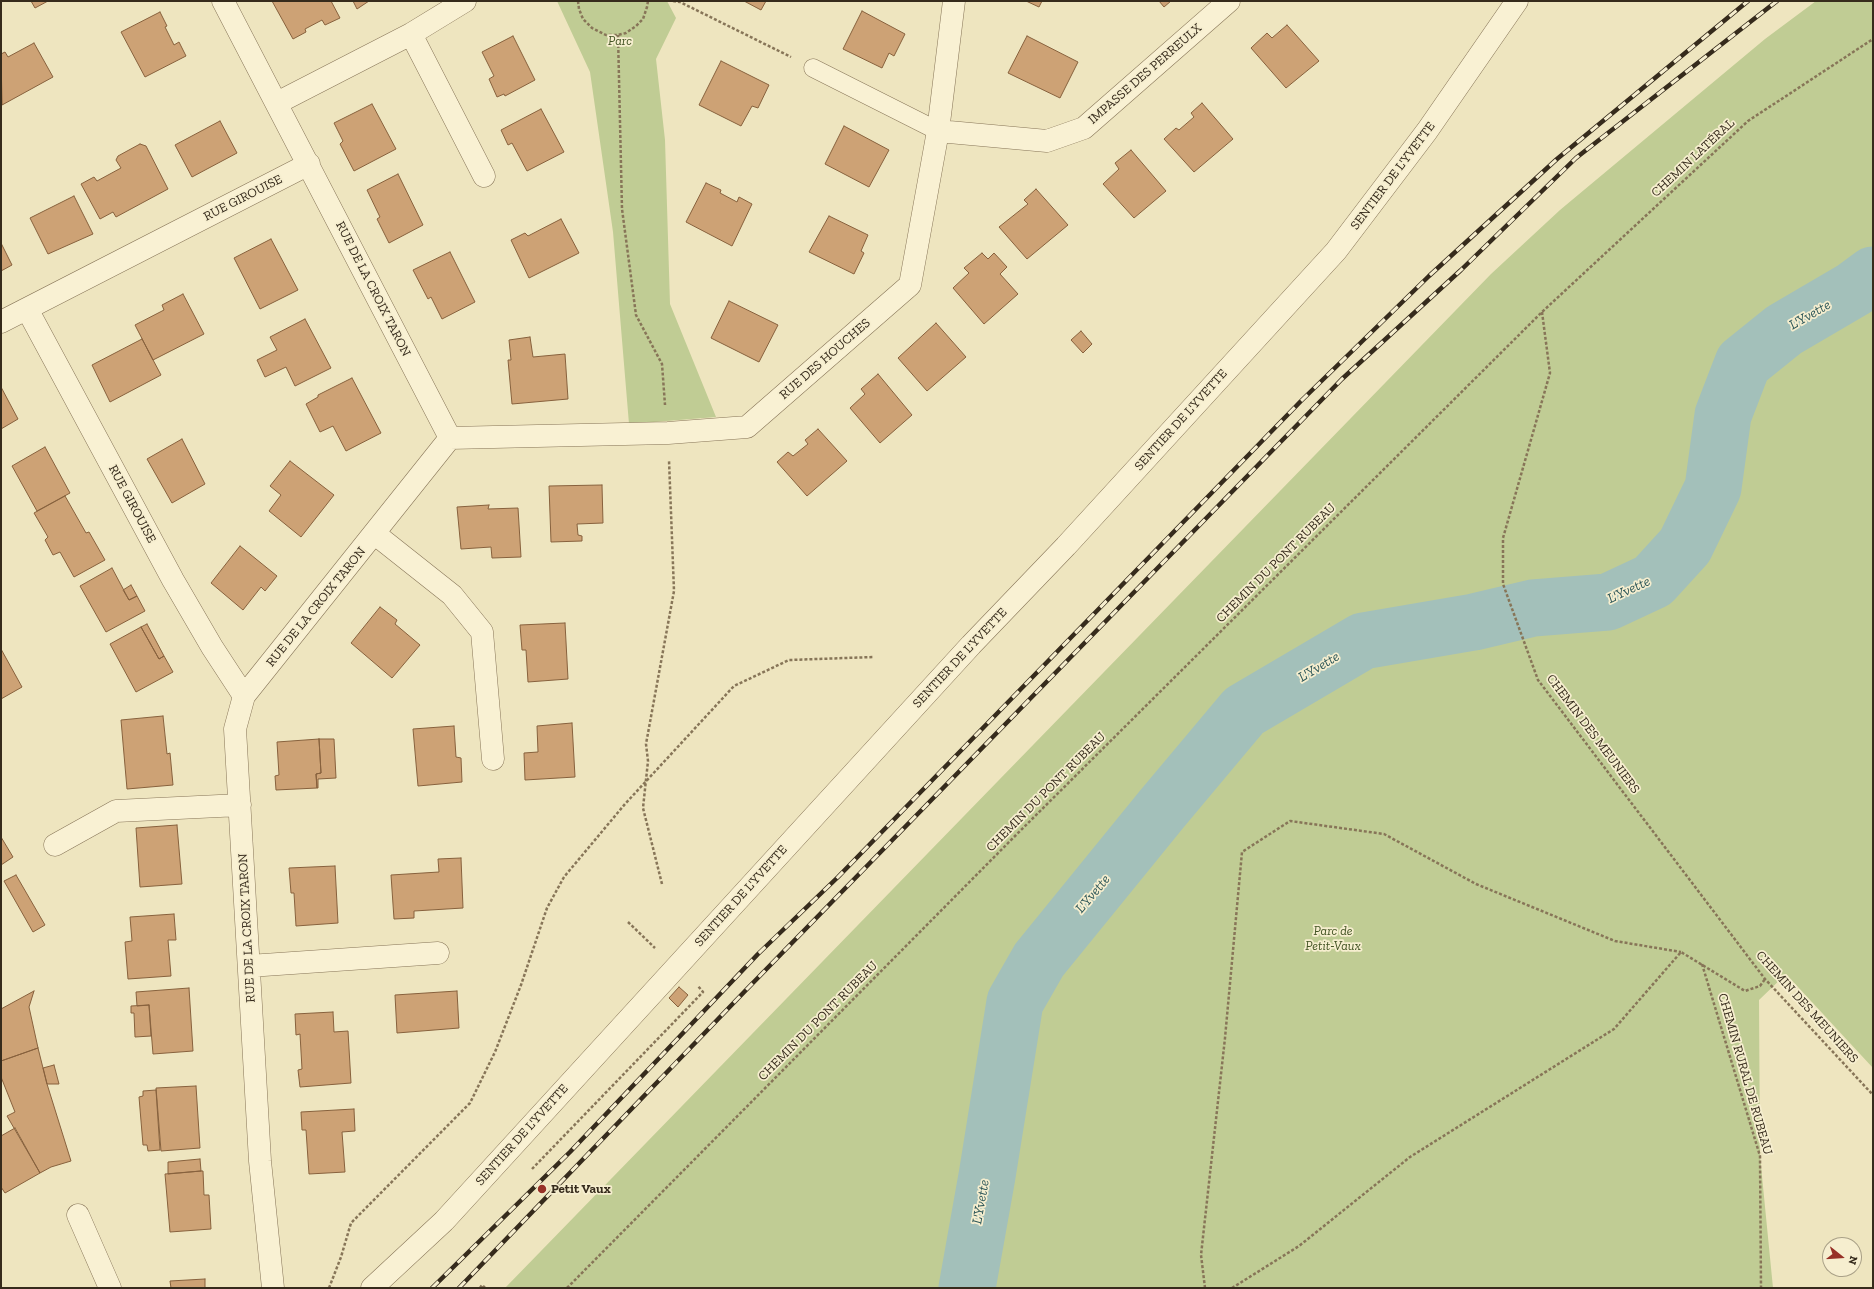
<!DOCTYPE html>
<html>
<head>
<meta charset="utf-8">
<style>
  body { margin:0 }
  #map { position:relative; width:1874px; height:1289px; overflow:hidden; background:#eee5bf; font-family:"Zilla Slab",serif }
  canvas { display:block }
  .frame { position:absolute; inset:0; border:2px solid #362b1c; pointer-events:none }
  .north { position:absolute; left:1822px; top:1237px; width:40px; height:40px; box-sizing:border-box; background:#f6eecf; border:1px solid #a9a087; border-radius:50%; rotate:107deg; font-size:11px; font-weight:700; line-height:16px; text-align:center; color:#362b1c }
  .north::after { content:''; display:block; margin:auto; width:14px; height:18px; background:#973127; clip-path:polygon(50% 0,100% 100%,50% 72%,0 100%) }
</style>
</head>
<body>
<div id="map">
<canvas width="1874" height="1289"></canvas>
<div class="frame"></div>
<div class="north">N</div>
</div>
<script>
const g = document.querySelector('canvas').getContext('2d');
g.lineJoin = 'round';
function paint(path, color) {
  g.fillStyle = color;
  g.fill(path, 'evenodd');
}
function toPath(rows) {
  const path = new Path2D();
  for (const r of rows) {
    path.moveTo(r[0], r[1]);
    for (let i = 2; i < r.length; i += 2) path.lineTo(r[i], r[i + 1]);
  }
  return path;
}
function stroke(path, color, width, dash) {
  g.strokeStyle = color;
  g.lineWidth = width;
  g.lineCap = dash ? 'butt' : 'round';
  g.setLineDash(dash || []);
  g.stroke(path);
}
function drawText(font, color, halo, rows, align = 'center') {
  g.font = font + ' "Zilla Slab",serif';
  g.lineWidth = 3.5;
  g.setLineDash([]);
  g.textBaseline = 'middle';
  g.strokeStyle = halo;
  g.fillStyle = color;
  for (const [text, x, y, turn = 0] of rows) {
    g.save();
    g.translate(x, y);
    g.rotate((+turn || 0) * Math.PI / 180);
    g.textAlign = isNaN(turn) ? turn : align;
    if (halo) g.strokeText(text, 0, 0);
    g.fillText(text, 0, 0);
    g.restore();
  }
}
paint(toPath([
  [557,1,667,1,676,18,656,59,665,140,670,304,716,417,629,424,613,232,590,72],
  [1816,1,1873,1,1873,1068,1786,974,1759,1000,1760,1156,1773,1288,505,1288,1491,274,1560,210,1765,39]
]), '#c0cc94');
stroke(toPath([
  [967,1288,987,1176,1015,1002,1039,960,1161,810,1244,711,1363,641,1474,622,1533,608,1608,602,1653,581,1685,546,1713,488,1723,415,1743,363,1784,330,1854,289,1873,275]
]), '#a3c0ba', 57);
const building = toPath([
  [31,1,48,1,35,8,31,1],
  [272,1,331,1,340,18,325,25,322,20,305,29,306,32,293,39,272,1],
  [353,1,369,1,357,9,353,1],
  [744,1,766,1,761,10,744,1],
  [1026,1,1042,1,1039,7,1026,1],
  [1159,1,1171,1,1164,7,1159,1],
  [862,11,905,34,894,56,889,53,882,68,843,49,862,11],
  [160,12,167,26,165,27,174,45,179,42,186,56,145,77,121,32,160,12],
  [1287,25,1319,61,1286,88,1251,48,1267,33,1272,38,1287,25],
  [513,36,535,80,505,96,504,94,497,97,489,79,494,76,482,52,513,36],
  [1027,36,1078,62,1060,98,1008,73,1027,36],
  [34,43,53,77,2,105,1,54,5,52,8,57,34,43],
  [721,61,769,85,758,108,752,106,741,126,699,105,721,61],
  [1202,103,1233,139,1194,172,1164,139,1176,128,1179,130,1194,117,1191,113,1202,103],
  [372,104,396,149,354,171,340,144,343,141,334,123,372,104],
  [541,109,564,152,527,171,512,143,508,145,501,130,541,109],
  [220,121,237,153,192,177,175,145,220,121],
  [844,126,889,150,869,187,825,164,844,126],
  [140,144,146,146,168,189,116,217,113,212,100,219,81,184,94,177,97,181,121,168,116,160,118,156,140,144],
  [1131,150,1166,191,1134,218,1103,184,1119,169,1115,163,1131,150],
  [398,174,423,225,389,243,377,219,380,217,367,190,398,174],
  [706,183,721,190,720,193,737,202,739,197,752,204,732,246,686,222,706,183],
  [1036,189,1068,225,1027,259,999,227,1028,204,1024,200,1036,189],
  [74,196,93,234,48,254,30,218,74,196],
  [829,216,868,235,861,251,864,253,854,274,809,252,829,216],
  [561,219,579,253,529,278,511,240,525,233,528,236,561,219],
  [271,239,298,290,260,309,234,258,271,239],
  [1,243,12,265,1,271,1,243],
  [450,252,475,302,442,319,431,297,428,299,413,270,450,252],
  [982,253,988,259,994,253,1007,267,1000,274,1018,294,984,324,953,288,969,273,964,268,982,253],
  [183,294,204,334,153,360,135,325,164,310,162,305,183,294],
  [729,301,778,325,759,362,711,338,729,301],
  [305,319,331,368,295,386,286,367,265,377,257,360,277,350,270,337,305,319],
  [936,323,966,357,927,391,898,358,936,323],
  [1081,331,1092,344,1083,353,1071,340,1081,331],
  [530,337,533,357,565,354,568,399,512,404,508,360,511,360,509,340,530,337],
  [142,339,161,375,110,402,92,365,142,339],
  [878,374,912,415,880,443,850,408,865,394,861,389,878,374],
  [352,378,381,433,346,451,333,426,320,432,306,404,318,397,318,395,352,378],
  [1,387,18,419,1,429,1,387],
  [818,429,847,461,807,496,777,462,788,452,793,456,808,444,805,440,818,429],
  [182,439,205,484,172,503,147,459,182,439],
  [45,447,70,493,37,511,12,466,45,447],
  [290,461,334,495,301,537,269,511,281,495,270,486,290,461],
  [602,485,603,523,577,524,578,535,582,536,582,541,551,542,549,486,602,485],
  [65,496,86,533,89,532,105,560,74,577,60,552,53,555,45,540,48,537,34,513,65,496],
  [489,505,488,509,518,508,521,557,492,558,491,547,461,549,457,507,489,505],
  [240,546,277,576,265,591,261,587,243,610,211,583,240,546],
  [112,568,129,600,137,596,145,611,106,632,80,586,112,568],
  [131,585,137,596,129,600,123,590,131,585],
  [380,607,397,620,395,624,420,645,392,678,351,643,380,607],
  [565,623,568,679,528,682,526,650,522,650,520,625,565,623],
  [147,624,164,656,159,659,141,627,147,624],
  [141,627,159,659,164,656,173,672,136,692,110,644,141,627],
  [1,649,22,687,1,699,1,649],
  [163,716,167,754,170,753,173,785,127,789,121,720,163,716],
  [572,723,575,777,525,780,524,753,538,752,537,726,572,723],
  [454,726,456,757,461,758,462,782,418,786,413,729,454,726],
  [319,739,321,773,316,774,317,788,276,790,275,776,279,775,277,742,319,739],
  [319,739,334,739,336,778,318,779,318,788,317,788,316,774,321,773,319,739],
  [177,825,182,884,140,887,136,828,177,825],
  [1,837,13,857,1,865,1,837],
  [461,858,463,908,414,911,414,918,394,919,391,875,439,872,438,859,461,858],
  [335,866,338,923,296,926,294,893,291,893,289,868,335,866],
  [16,875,45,925,33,932,4,881,16,875],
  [174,914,176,940,168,940,171,976,128,979,125,942,132,941,130,917,174,914],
  [679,987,688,995,678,1007,669,998,679,987],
  [189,988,193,1051,153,1054,149,1005,137,1006,136,992,189,988],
  [34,991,29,1007,38,1048,1,1061,1,1009,34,991],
  [457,991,459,1028,397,1033,395,995,457,991],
  [149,1005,151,1036,135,1037,134,1013,131,1013,131,1006,149,1005],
  [333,1012,334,1032,348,1031,351,1083,300,1087,298,1070,302,1069,300,1034,296,1035,295,1014,333,1012],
  [38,1048,47,1084,71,1161,51,1167,40,1173,7,1116,15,1112,1,1077,1,1061,38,1048],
  [54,1065,59,1084,47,1084,43,1068,54,1065],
  [196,1086,200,1148,161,1151,156,1088,196,1086],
  [156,1090,160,1150,148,1151,147,1145,143,1145,139,1097,143,1096,143,1091,156,1090],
  [354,1109,355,1131,342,1132,345,1172,309,1174,306,1130,302,1130,301,1112,354,1109],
  [15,1128,40,1173,5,1193,1,1187,1,1136,15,1128],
  [200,1159,201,1171,168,1174,168,1162,200,1159],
  [201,1171,203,1171,204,1195,209,1195,211,1229,170,1232,165,1174,201,1171],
  [205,1279,205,1288,171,1288,170,1281,205,1279]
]);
paint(building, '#cda275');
stroke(building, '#87613d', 1);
const service = toPath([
  [813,68,938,131]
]);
const minor = toPath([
  [223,1,450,438,244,696,235,729,260,1161,273,1288],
  [411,34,484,176],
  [277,103,411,34,465,1],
  [938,131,1047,141,1084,128,1229,1],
  [27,309,173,580,212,647,244,696],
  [1,322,309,164],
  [450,438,668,433,747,427,910,285,938,131,954,1],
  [375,534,452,595,482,632,493,759],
  [55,845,116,811,240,805],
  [249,966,438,953],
  [78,1215,110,1288],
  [372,1288,444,1221,971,645,1066,546,1336,251,1427,131,1517,1]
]);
stroke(service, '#877558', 19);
stroke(minor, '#877558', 23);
stroke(toPath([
  [578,1,579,9,583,19,592,28,606,35,618,35,626,33,636,26,643,19,647,7,648,1],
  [673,1,680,2,791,57],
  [618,35,622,209,636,315,662,364,665,405],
  [1542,312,1550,373,1503,538,1503,584,1538,680,1765,979,1873,1095],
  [662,884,643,808,648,761,646,744,674,591,669,460],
  [628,922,655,948],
  [1702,964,1760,1156,1761,1288],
  [532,1169,703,992,698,986],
  [329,1288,341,1257,351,1223,470,1103,495,1052,521,985,547,908,564,877,625,804,734,686,789,660,873,657],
  [480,1288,482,1285,485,1288],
  [567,1288,1016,835,1542,312,1748,121,1873,39],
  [1205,1288,1201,1255,1225,1038,1242,852,1290,821,1384,834,1476,884,1615,941,1681,952],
  [1232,1288,1299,1246,1410,1157,1614,1029,1681,952,1745,991,1760,986,1765,979]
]), '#877558', 2.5, [3, 2]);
stroke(service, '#f9f1d3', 18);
stroke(minor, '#f9f1d3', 22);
const rail = toPath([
  [432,1288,570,1152,758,954,838,877,1301,401,1429,276,1557,159,1748,1],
  [459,1288,747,989,1342,379,1461,270,1576,158,1777,1]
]);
stroke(rail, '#362b1c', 4.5);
stroke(rail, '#f6eecf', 3, [9]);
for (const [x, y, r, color] of [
  [542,1189,5,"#973127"]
]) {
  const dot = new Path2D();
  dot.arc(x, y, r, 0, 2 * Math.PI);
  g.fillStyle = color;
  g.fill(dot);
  stroke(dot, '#f6eecf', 1.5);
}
drawText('italic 13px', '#425323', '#f6eecf', [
  ["Parc",620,41],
  ["Parc de",1333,931],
  ["Petit-Vaux",1333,946]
]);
drawText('13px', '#362b1c', '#f6eecf', [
  ["IMPASSE DES PERREULX",1145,74,-41],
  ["CHEMIN LATÉRAL",1693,158,-43],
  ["SENTIER DE L'YVETTE",1393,176,-53],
  ["RUE GIROUISE",243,198,-27],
  ["RUE DE LA CROIX TARON",373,289,63],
  ["RUE DES HOUCHES",825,359,-41],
  ["SENTIER DE L'YVETTE",1181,420,-48],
  ["RUE GIROUISE",132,504,62],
  ["CHEMIN DU PONT RUBEAU",1276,563,-45],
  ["RUE DE LA CROIX TARON",316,607,-51],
  ["SENTIER DE L'YVETTE",960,658,-47],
  ["CHEMIN DES MEUNIERS",1593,734,53],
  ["CHEMIN DU PONT RUBEAU",1046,792,-45],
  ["SENTIER DE L'YVETTE",741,896,-48],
  ["RUE DE LA CROIX TARON",247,928,-93],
  ["CHEMIN DES MEUNIERS",1807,1007,48],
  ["CHEMIN DU PONT RUBEAU",818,1021,-45],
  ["CHEMIN RURAL DE RUBEAU",1745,1074,74],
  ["SENTIER DE L'YVETTE",522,1135,-48]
]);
drawText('bold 13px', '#362b1c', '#f6eecf', [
  ["Petit Vaux",551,1189]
], 'left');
drawText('italic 14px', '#2b5557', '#f6eecf', [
  ["L'Yvette",1810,315,-30],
  ["L'Yvette",1629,590,-25],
  ["L'Yvette",1319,667,-31],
  ["L'Yvette",1093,894,-50],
  ["L'Yvette",981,1202,-80]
]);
</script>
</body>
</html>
